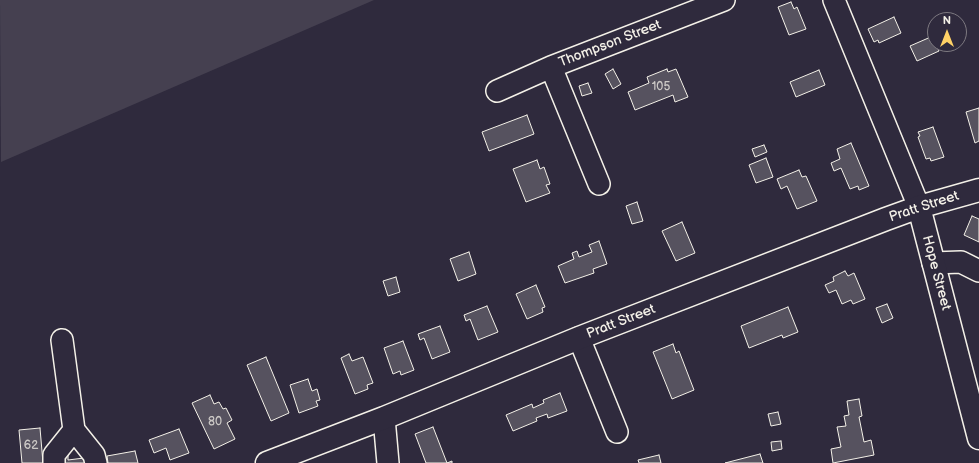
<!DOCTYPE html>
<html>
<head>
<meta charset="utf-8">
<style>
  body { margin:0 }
  #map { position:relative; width:979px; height:463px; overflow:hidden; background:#2f2a3d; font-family:"Balsamiq Sans",sans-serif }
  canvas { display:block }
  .north { position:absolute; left:927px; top:12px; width:40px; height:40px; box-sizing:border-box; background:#2f2a3d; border:1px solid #7e7a81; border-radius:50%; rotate:0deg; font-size:11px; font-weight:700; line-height:16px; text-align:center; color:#f4f1e8 }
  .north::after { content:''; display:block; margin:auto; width:14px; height:18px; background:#ffd166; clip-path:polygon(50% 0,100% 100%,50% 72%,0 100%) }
</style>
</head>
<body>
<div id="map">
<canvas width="979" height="463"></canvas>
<div class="north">N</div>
</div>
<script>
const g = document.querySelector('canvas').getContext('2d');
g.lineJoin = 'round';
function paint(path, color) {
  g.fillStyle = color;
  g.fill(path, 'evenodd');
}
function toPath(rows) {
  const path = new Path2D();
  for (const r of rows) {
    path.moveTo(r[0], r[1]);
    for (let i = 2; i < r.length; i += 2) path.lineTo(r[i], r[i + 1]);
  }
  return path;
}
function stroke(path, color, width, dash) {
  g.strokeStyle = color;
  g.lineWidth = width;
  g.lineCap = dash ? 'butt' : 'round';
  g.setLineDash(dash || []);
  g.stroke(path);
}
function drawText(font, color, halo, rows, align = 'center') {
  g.font = font + ' "Balsamiq Sans",sans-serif';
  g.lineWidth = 3.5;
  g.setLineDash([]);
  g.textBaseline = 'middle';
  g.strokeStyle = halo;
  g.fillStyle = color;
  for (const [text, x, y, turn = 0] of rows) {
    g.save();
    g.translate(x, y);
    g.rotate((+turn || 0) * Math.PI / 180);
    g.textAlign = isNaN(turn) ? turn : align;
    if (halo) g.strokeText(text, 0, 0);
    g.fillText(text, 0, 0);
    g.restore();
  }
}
paint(toPath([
  [0,0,374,0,1,162]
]), '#454050');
const building = toPath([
  [791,2,794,9,797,7,806,29,789,35,778,7,791,2],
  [894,17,901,33,879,43,878,40,874,42,868,29,894,17],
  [933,36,935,41,935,44,936,44,939,51,917,61,910,46,933,36],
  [613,69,621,84,613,89,605,74,613,69],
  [667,69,668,72,676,69,688,97,675,102,673,95,635,110,628,92,649,83,647,77,667,69],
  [819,70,825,85,796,97,790,82,819,70],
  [588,83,592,93,582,96,579,86,588,83],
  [979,108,979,141,975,143,966,112,979,108],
  [527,115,534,134,489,151,482,132,527,115],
  [933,127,944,157,931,161,930,158,926,159,918,137,920,136,918,132,933,127],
  [851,143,869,186,859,190,858,186,850,189,841,168,834,171,831,163,840,159,837,149,851,143],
  [764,145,767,152,755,157,752,149,764,145],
  [766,158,773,177,756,183,749,165,766,158],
  [537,160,540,169,544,167,550,184,546,185,550,193,526,202,513,169,537,160],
  [799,170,802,177,806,176,817,201,797,209,787,186,781,189,777,179,799,170],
  [637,202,643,221,632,224,626,206,637,202],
  [972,216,979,219,979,242,964,235,972,216],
  [682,222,695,253,676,261,662,231,682,222],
  [599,241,607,264,593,269,594,273,565,283,558,266,574,259,572,253,577,251,579,257,592,252,589,245,599,241],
  [469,252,476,274,458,281,450,259,469,252],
  [845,271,848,276,854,273,865,299,853,304,851,300,842,304,836,290,829,293,825,285,834,281,833,277,845,271],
  [396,277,400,292,388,296,383,281,396,277],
  [536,285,545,307,542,308,543,312,527,319,516,294,536,285],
  [887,304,893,318,882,323,876,308,887,304],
  [487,306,498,332,478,340,470,319,466,321,464,315,487,306],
  [788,307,798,332,783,338,782,335,749,348,741,326,788,307],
  [440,326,450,352,432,359,424,338,420,340,418,334,440,326],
  [403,341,414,370,401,375,400,371,393,374,384,348,403,341],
  [673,344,676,353,679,351,694,390,672,399,653,352,673,344],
  [349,354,352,361,363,357,373,383,367,385,368,389,355,394,341,358,349,354],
  [266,357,289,413,271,421,247,365,266,357],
  [308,379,312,391,317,389,320,400,316,401,318,406,299,413,290,385,308,379],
  [560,393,567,411,548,418,547,414,536,418,537,421,513,431,506,415,532,404,533,408,544,403,543,400,560,393],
  [210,395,214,404,219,402,223,409,226,408,232,420,227,423,235,439,214,449,192,403,210,395],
  [859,399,862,416,859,417,864,442,871,440,874,455,833,463,831,449,841,447,837,427,846,426,844,416,849,415,847,401,859,399],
  [778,412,781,424,771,426,768,414,778,412],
  [433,427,447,463,452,461,452,463,426,463,415,434,433,427],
  [40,428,43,463,22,463,19,430,40,428],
  [179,429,189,453,170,460,166,448,154,453,149,440,179,429],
  [781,441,782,449,772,451,771,442,781,441],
  [135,451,138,463,108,463,107,456,135,451],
  [68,454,68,460,84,458,85,463,61,463,68,454],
  [760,454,763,463,725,463,760,454],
  [659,455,661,463,639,463,638,460,659,455]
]);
paint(building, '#56525f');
stroke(building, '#f4f1e8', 1);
const minor = toPath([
  [834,0,919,207],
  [551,67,599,184],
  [497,91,551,67,724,0],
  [933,263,961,262,979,271],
  [579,338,617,432],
  [62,340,74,430,94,455,96,463],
  [384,418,388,463],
  [54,463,54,455,74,430]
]);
const major = toPath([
  [919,207,979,438],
  [267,463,384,418,579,338,886,219,919,207,979,190]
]);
stroke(minor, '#f4f1e8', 24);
stroke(major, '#f4f1e8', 25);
stroke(minor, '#2f2a3d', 21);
stroke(major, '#2f2a3d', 22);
drawText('12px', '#ccc9c6', null, [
  ["105",661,87],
  ["80",215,422],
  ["62",31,446]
]);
drawText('14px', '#f4f1e8', '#2f2a3d', [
  ["Thompson Street",610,44,-21],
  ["Pratt Street",924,207,-18],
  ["Hope Street",936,273,75],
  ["Pratt Street",621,322,-21]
]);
</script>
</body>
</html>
